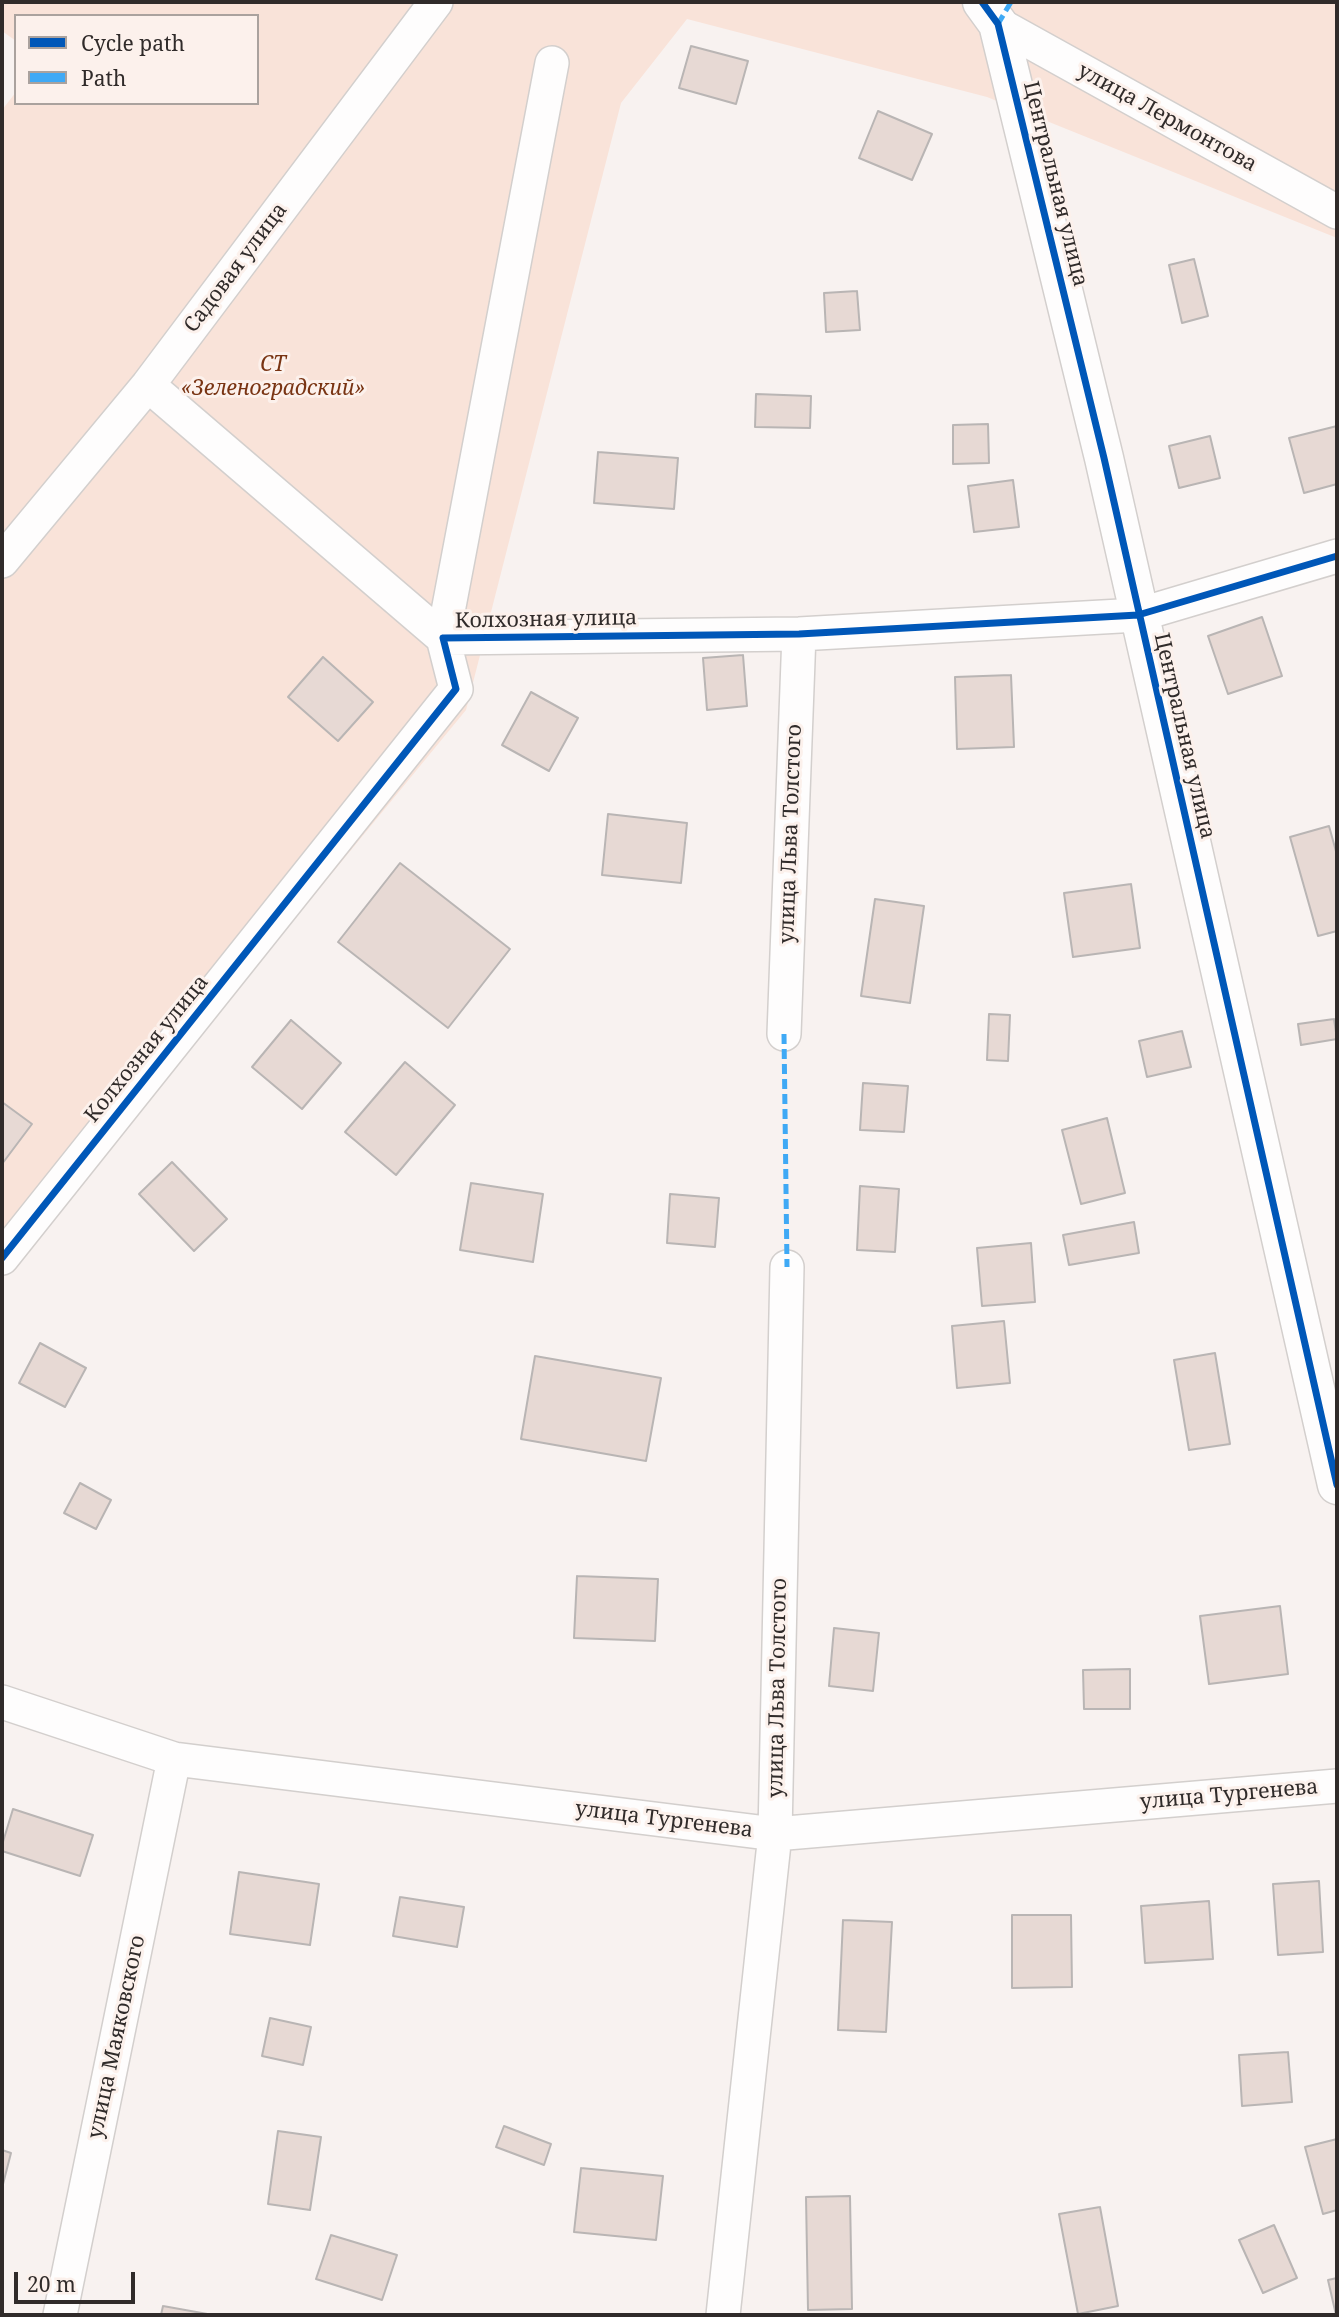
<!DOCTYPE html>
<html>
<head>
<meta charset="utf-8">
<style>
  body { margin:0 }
  #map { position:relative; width:1339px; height:2317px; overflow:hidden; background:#f8f2f0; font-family:"Noto Serif",serif }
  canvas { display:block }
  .frame { position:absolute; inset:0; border:4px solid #302b2a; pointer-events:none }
  .legend { position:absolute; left:14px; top:14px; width:245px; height:91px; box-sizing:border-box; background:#fcf1ec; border:2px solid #aaa29e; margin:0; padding:9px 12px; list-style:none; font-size:21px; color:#302b2a }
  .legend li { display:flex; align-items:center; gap:14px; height:35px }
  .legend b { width:35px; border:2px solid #aaa29e }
  .scale { position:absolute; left:14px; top:2272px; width:121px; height:32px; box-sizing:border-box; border:4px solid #302b2a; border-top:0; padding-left:9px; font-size:21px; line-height:24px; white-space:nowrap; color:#302b2a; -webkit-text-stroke:5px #fcf1ec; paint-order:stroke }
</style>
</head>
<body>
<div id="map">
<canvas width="1339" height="2317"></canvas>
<div class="frame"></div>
<ul class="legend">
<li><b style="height:9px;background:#0057b8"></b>Cycle path</li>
<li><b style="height:9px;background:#3fa9f5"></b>Path</li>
</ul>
<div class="scale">20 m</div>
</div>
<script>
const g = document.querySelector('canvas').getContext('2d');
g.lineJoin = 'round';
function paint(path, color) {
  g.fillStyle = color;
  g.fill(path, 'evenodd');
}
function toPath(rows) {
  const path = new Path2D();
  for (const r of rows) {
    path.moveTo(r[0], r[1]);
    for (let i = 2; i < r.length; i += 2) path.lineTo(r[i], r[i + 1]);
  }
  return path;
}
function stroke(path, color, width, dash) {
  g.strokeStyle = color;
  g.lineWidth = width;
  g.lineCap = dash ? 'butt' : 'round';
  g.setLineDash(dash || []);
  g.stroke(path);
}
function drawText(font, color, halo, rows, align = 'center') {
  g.font = font + ' "Noto Serif",serif';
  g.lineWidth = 6;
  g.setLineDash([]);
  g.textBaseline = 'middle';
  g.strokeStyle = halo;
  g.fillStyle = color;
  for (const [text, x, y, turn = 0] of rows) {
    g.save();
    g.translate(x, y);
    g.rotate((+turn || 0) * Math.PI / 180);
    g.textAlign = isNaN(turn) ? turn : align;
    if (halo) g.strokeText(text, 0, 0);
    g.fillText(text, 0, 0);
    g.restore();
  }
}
paint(toPath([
  [2,2,1337,2,1337,238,987,97,687,19,621,103,466,710,2,1275,2,110,16,92,16,103,257,103,257,16,16,16,16,41,2,31]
]), '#f9e3d9');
const building = toPath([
  [691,46,748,61,736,104,679,88,691,46],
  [878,111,932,134,912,180,859,158,878,111],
  [1194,259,1208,316,1182,323,1169,265,1194,259],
  [857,291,860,330,826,332,824,293,857,291],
  [756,394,811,396,810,428,755,427,756,394],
  [988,424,989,463,953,464,953,425,988,424],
  [1337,426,1337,484,1304,493,1289,438,1337,426],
  [1210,436,1220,478,1179,488,1169,446,1210,436],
  [598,452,678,458,674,509,594,503,598,452],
  [1013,480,1019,527,974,532,968,486,1013,480],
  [1262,617,1282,676,1228,694,1208,636,1262,617],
  [743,655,747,706,707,710,703,658,743,655],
  [323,657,373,702,338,741,288,697,323,657],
  [1011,675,1014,747,957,749,955,677,1011,675],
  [531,692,578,718,549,771,502,745,531,692],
  [608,814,687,823,681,883,602,875,608,814],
  [1329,826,1337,855,1337,931,1318,936,1290,837,1329,826],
  [400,863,510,949,448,1028,338,942,400,863],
  [1131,884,1140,948,1073,957,1064,893,1131,884],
  [875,899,924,906,910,1003,861,996,875,899],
  [989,1014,1010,1015,1008,1061,987,1060,989,1014],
  [1334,1019,1337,1039,1301,1045,1298,1024,1334,1019],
  [291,1020,341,1063,302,1109,252,1067,291,1020],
  [1182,1031,1191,1067,1147,1077,1139,1041,1182,1031],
  [405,1062,455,1105,396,1175,345,1132,405,1062],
  [863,1083,908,1086,904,1132,860,1130,863,1083],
  [2,1102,32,1124,2,1164,2,1102],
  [1107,1118,1125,1193,1081,1204,1062,1130,1107,1118],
  [172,1162,227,1219,194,1251,139,1194,172,1162],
  [471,1183,543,1194,533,1262,460,1250,471,1183],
  [860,1186,899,1189,895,1252,857,1250,860,1186],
  [670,1194,719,1198,715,1247,667,1243,670,1194],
  [1134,1222,1139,1253,1069,1265,1063,1235,1134,1222],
  [1031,1243,1035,1302,982,1306,977,1248,1031,1243],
  [1004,1321,1010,1383,957,1388,952,1326,1004,1321],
  [40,1343,86,1368,65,1407,19,1383,40,1343],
  [1215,1353,1230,1444,1189,1450,1174,1360,1215,1353],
  [535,1356,661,1378,646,1461,521,1439,535,1356],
  [80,1483,111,1500,96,1529,64,1513,80,1483],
  [577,1576,658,1579,655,1641,574,1638,577,1576],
  [1280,1606,1288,1674,1209,1684,1200,1616,1280,1606],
  [834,1628,879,1633,873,1691,829,1686,834,1628],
  [1130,1669,1130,1709,1084,1709,1083,1670,1130,1669],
  [13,1809,93,1835,80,1876,2,1851,2,1845,13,1809],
  [239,1872,319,1884,310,1945,230,1934,239,1872],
  [1319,1881,1323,1952,1278,1955,1273,1884,1319,1881],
  [400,1897,464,1907,457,1947,393,1936,400,1897],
  [1209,1901,1213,1959,1145,1963,1141,1906,1209,1901],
  [1012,1915,1071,1915,1072,1987,1012,1988,1012,1915],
  [843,1920,892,1922,886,2032,838,2030,843,1920],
  [270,2018,311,2027,303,2065,262,2056,270,2018],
  [1288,2052,1292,2102,1242,2106,1239,2055,1288,2052],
  [504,2126,551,2144,544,2165,496,2147,504,2126],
  [278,2131,321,2137,310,2210,268,2204,278,2131],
  [1337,2139,1337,2210,1323,2214,1305,2147,1337,2139],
  [2,2150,11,2153,2,2188,2,2150],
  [581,2168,663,2176,656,2240,574,2232,581,2168],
  [850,2196,852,2309,808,2310,806,2197,850,2196],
  [1100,2207,1118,2306,1078,2314,1059,2214,1100,2207],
  [1274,2225,1297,2278,1263,2293,1239,2240,1274,2225],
  [331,2235,397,2255,382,2300,316,2279,331,2235],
  [1337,2278,1337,2315,1336,2315,1328,2280,1337,2278],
  [163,2306,213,2315,161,2315,163,2306]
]);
paint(building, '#e7d9d4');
stroke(building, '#b9b5b4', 2);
const minor = toPath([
  [998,24,1337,212],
  [148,385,443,638,552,63],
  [2,561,148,385,436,2],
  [784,1034,799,634],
  [2,1258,456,689,443,638,799,634,1138,615,1337,556],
  [2,1702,174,1759,775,1834,1337,1786],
  [60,2315,174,1759],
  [723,2315,775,1834,787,1267]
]);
const tertiary = toPath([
  [982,2,998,24,1104,458,1337,1485]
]);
stroke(minor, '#d3cfcd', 36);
stroke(tertiary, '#d3cfcd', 41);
stroke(minor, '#fefdfd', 33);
stroke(tertiary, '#fefdfd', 38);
stroke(toPath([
  [998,24,1011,2],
  [784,1034,787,1267]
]), '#3fa9f5', 5, [10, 5]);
stroke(toPath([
  [982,2,998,24,1104,458,1337,1485],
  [2,1258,456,689,443,638,799,634,1138,615,1337,556]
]), '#0057b8', 7);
drawText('21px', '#302b2a', '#fcf1ec', [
  ["улица Лермонтова",1167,118,29],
  ["Центральная улица",1055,184,76],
  ["Садовая улица",236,268,-53],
  ["Колхозная улица",546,620,-1],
  ["Центральная улица",1184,736,77],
  ["улица Льва Толстого",791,834,-88],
  ["Колхозная улица",147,1049,-51],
  ["улица Льва Толстого",778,1688,-89],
  ["улица Тургенева",1229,1795,-5],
  ["улица Тургенева",664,1820,7],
  ["улица Маяковского",117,2037,-78]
]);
drawText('italic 21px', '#793413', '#fcf1ec', [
  ["СТ",273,365],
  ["«Зеленоградский»",273,389]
]);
</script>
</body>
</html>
